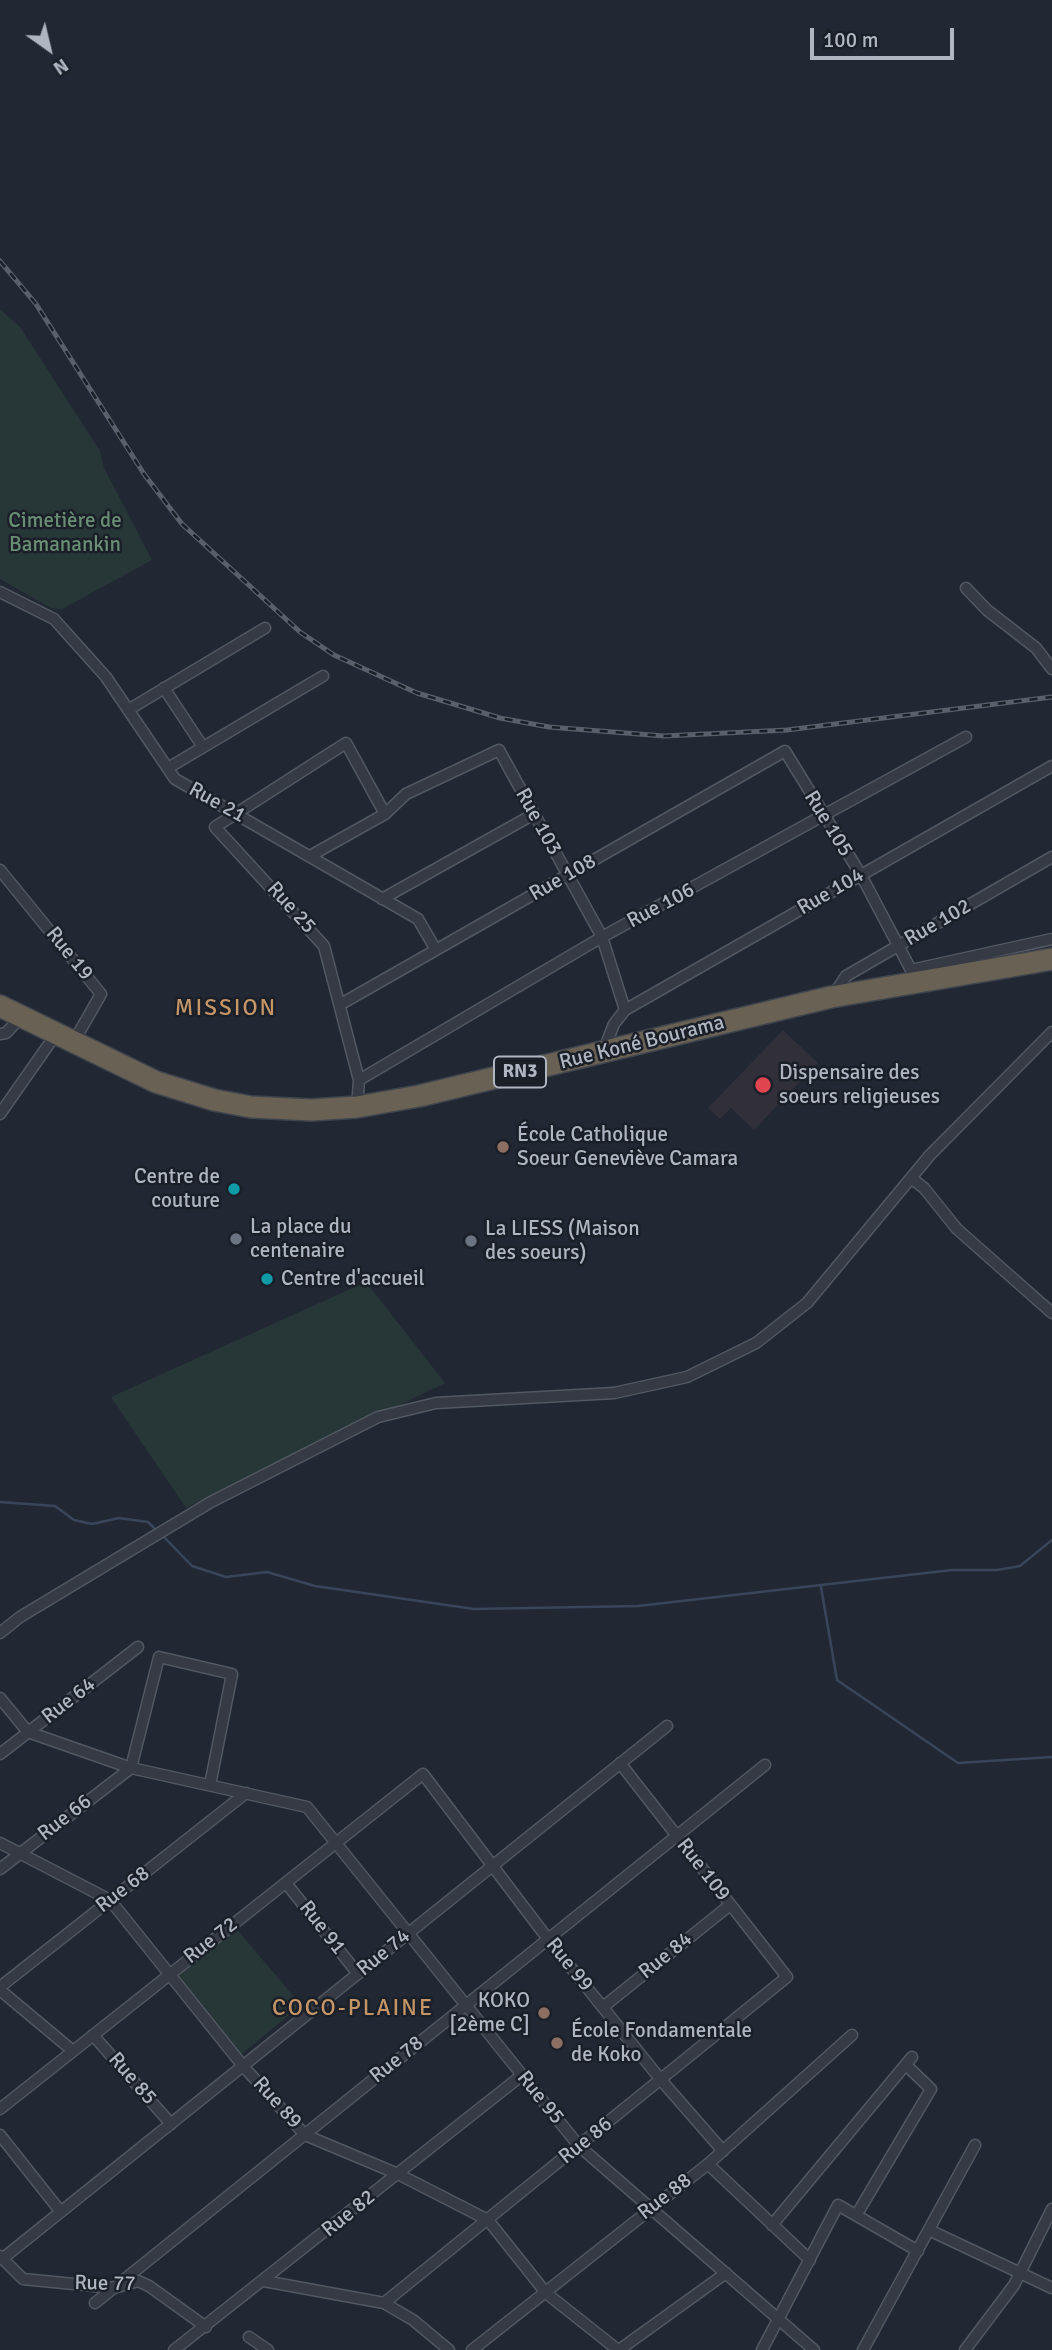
<!DOCTYPE html>
<html>
<head>
<meta charset="utf-8">
<style>
  body { margin:0 }
  #map { position:relative; width:1052px; height:2350px; overflow:hidden; background:#222833; font-family:Signika,sans-serif }
  canvas { display:block }
  .north { position:absolute; left:14px; top:14px; width:70px; height:70px; -webkit-text-stroke:5px #1a1f28; paint-order:stroke; rotate:146deg; font-size:19px; font-weight:700; line-height:28px; text-align:center; color:#afb5c1 }
  .north::after { content:''; display:block; margin:auto; width:24px; height:32px; background:#afb5c1; clip-path:polygon(50% 0,100% 100%,50% 72%,0 100%) }
  .scale { position:absolute; left:810px; top:28px; width:144px; height:32px; box-sizing:border-box; border:4px solid #afb5c1; border-top:0; padding-left:9px; font-size:21px; line-height:24px; white-space:nowrap; color:#afb5c1; -webkit-text-stroke:5px #1a1f28; paint-order:stroke }
</style>
</head>
<body>
<div id="map">
<canvas width="1052" height="2350"></canvas>
<div class="north">N</div>
<div class="scale">100 m</div>
</div>
<script>
const g = document.querySelector('canvas').getContext('2d');
g.lineJoin = 'round';
function paint(path, color) {
  g.fillStyle = color;
  g.fill(path, 'evenodd');
}
function toPath(rows) {
  const path = new Path2D();
  for (const r of rows) {
    path.moveTo(r[0], r[1]);
    for (let i = 2; i < r.length; i += 2) path.lineTo(r[i], r[i + 1]);
  }
  return path;
}
function stroke(path, color, width, dash) {
  g.strokeStyle = color;
  g.lineWidth = width;
  g.lineCap = dash ? 'butt' : 'round';
  g.setLineDash(dash || []);
  g.stroke(path);
}
function drawText(font, color, halo, rows, align = 'center') {
  g.font = font + ' Signika,sans-serif';
  g.lineWidth = 5;
  g.setLineDash([]);
  g.textBaseline = 'middle';
  g.strokeStyle = halo;
  g.fillStyle = color;
  for (const [text, x, y, turn = 0] of rows) {
    g.save();
    g.translate(x, y);
    g.rotate((+turn || 0) * Math.PI / 180);
    g.textAlign = isNaN(turn) ? turn : align;
    if (halo) g.strokeText(text, 0, 0);
    g.fillText(text, 0, 0);
    g.restore();
  }
}
paint(toPath([
  [783,1030,818,1063,754,1130,731,1108,720,1119,708,1108]
]), '#312f39');
paint(toPath([
  [0,309,20,327,100,451,104,468,152,560,62,609,51,608,0,579],
  [366,1282,445,1383,186,1508,111,1397],
  [234,1926,301,2005,237,2058,171,1979]
]), '#273738');
stroke(toPath([
  [0,1502,55,1506,74,1520,92,1524,119,1518,148,1522,156,1530],
  [161,1534,192,1566,226,1577,267,1572,315,1586,474,1609,638,1606,952,1570,997,1570,1020,1566,1052,1540],
  [821,1587,837,1680,958,1763,1052,1757]
]), '#39455a', 2.5);
const street = toPath([
  [966,588,987,610,1036,648,1052,669],
  [0,592,54,619,106,677,175,779,418,919,436,950],
  [164,688,203,747],
  [128,710,265,628],
  [168,768,323,676],
  [310,856,385,814,406,794,499,750,602,937,625,1010],
  [0,870,101,994,73,1043],
  [382,899,534,814],
  [832,997,846,976,1052,857],
  [341,1004,785,751,861,875,911,970,1052,939],
  [0,1034,6,1033,22,1016],
  [603,1052,614,1024,625,1010,1052,766],
  [359,1080,602,937,966,737],
  [357,1107,359,1080,324,946,215,827,346,743,385,814],
  [0,1114,56,1034],
  [911,1178,924,1188,957,1229,1052,1313],
  [0,1633,20,1617,211,1502,378,1417,436,1403,614,1393,687,1377,756,1343,807,1303,930,1155,1052,1032],
  [0,1698,28,1732,131,1768,307,1807,579,2146,814,2350],
  [0,1754,138,1647],
  [0,1843,110,1900,243,2066,305,2135,398,2174,488,2220,546,2293,618,2350],
  [0,1869,131,1768,159,1657,232,1674,210,1785],
  [286,1883,358,1974],
  [0,1987,246,1793],
  [0,1990,73,2051],
  [603,2007,730,1905],
  [93,2035,171,2124],
  [0,2109,423,1774,548,1939,661,2080,723,2151],
  [0,2135,61,2212],
  [708,2164,810,2260],
  [857,2214,931,2089,906,2065],
  [772,2225,912,2057],
  [929,2230,1052,2288],
  [0,2256,23,2279,114,2288,138,2281,149,2286,206,2327],
  [2,2259,667,1726],
  [264,2281,384,2303,413,2320,449,2350],
  [95,2303,765,1765],
  [384,2303,787,1977,620,1763],
  [249,2337,268,2350],
  [174,2350,521,2076],
  [472,2350,708,2164,852,2035],
  [619,2350,726,2273],
  [762,2350,838,2205,918,2251],
  [863,2350,975,2145],
  [965,2350,1014,2285,1052,2209]
]);
const highway = toPath([
  [0,1006,156,1082,214,1100,251,1107,311,1110,357,1107,419,1096,831,997,1052,959]
]);
stroke(street, '#525862', 13);
stroke(highway, '#3f454e', 24);
stroke(street, '#353a44', 10);
stroke(highway, '#696153', 21);
const rail = toPath([
  [0,261,36,304,144,474,182,524,300,632,334,655,417,693,500,718,549,727,664,736,787,730,1052,697]
]);
stroke(rail, '#59606c', 5);
stroke(rail, '#1a1f28', 2.5, [8]);
for (const [x, y, r, color] of [
  [763,1085,9,"#e0444e"],
  [503,1147,7,"#8d6e63"],
  [234,1189,7,"#0f9aa8"],
  [236,1239,7,"#6b7280"],
  [471,1241,7,"#6b7280"],
  [267,1279,7,"#0f9aa8"],
  [544,2013,7,"#8d6e63"],
  [557,2043,7,"#8d6e63"]
]) {
  const dot = new Path2D();
  dot.arc(x, y, r, 0, 2 * Math.PI);
  g.fillStyle = color;
  g.fill(dot);
  stroke(dot, '#1a1f28', 2.5);
}
for (const [x, y, w] of [
  [520,1072,52]
]) {
  const box = new Path2D();
  box.roundRect(x - w / 2, y - 15.5, w, 31, 5);
  g.fillStyle = '#1a1f28';
  g.fill(box);
  stroke(box, '#afb5c1', 2);
}
drawText('bold 19px', '#afb5c1', null, [
  ["RN3",520,1072]
]);
drawText('21px', '#6a8e74', '#1a1f28', [
  ["Cimetière de",65,521],
  ["Bamanankin",65,545]
]);
drawText('21px', '#afb5c1', '#1a1f28', [
  ["Rue 21",217,803,29],
  ["Rue 103",538,822,61],
  ["Rue 105",828,824,58],
  ["Rue 108",563,878,-30],
  ["Rue 104",831,892,-30],
  ["Rue 106",661,906,-28],
  ["Rue 25",291,908,48],
  ["Rue 102",938,923,-30],
  ["Rue 19",69,954,51],
  ["Rue Koné Bourama",642,1043,-14],
  ["Rue 64",69,1701,-38],
  ["Rue 66",65,1818,-38],
  ["Rue 109",703,1870,52],
  ["Rue 68",123,1890,-38],
  ["Rue 91",322,1928,52],
  ["Rue 72",211,1941,-38],
  ["Rue 74",384,1953,-39],
  ["Rue 84",666,1956,-39],
  ["Rue 99",569,1965,51],
  ["Rue 78",397,2060,-39],
  ["Rue 85",132,2079,49],
  ["Rue 95",540,2098,51],
  ["Rue 89",277,2103,48],
  ["Rue 86",586,2141,-39],
  ["Rue 88",665,2197,-38],
  ["Rue 82",349,2214,-39],
  ["Rue 77",105,2284,1]
]);
drawText('21px', '#afb5c1', '#1a1f28', [
  ["Dispensaire des",779,1073],
  ["soeurs religieuses",779,1097],
  ["École Catholique",517,1135],
  ["Soeur Geneviève Camara",517,1159],
  ["Centre de",220,1177,"right"],
  ["couture",220,1201,"right"],
  ["La place du",250,1227],
  ["centenaire",250,1251],
  ["La LIESS (Maison",485,1229],
  ["des soeurs)",485,1253],
  ["Centre d'accueil",281,1279],
  ["KOKO",530,2001,"right"],
  ["[2ème C]",530,2025,"right"],
  ["École Fondamentale",571,2031],
  ["de Koko",571,2055]
], 'left');
g.letterSpacing = '2px';
drawText('23px', '#c49567', '#1a1f28', [
  ["MISSION",226,1009],
  ["COCO-PLAINE",353,2009]
]);
g.letterSpacing = '0px';
</script>
</body>
</html>
